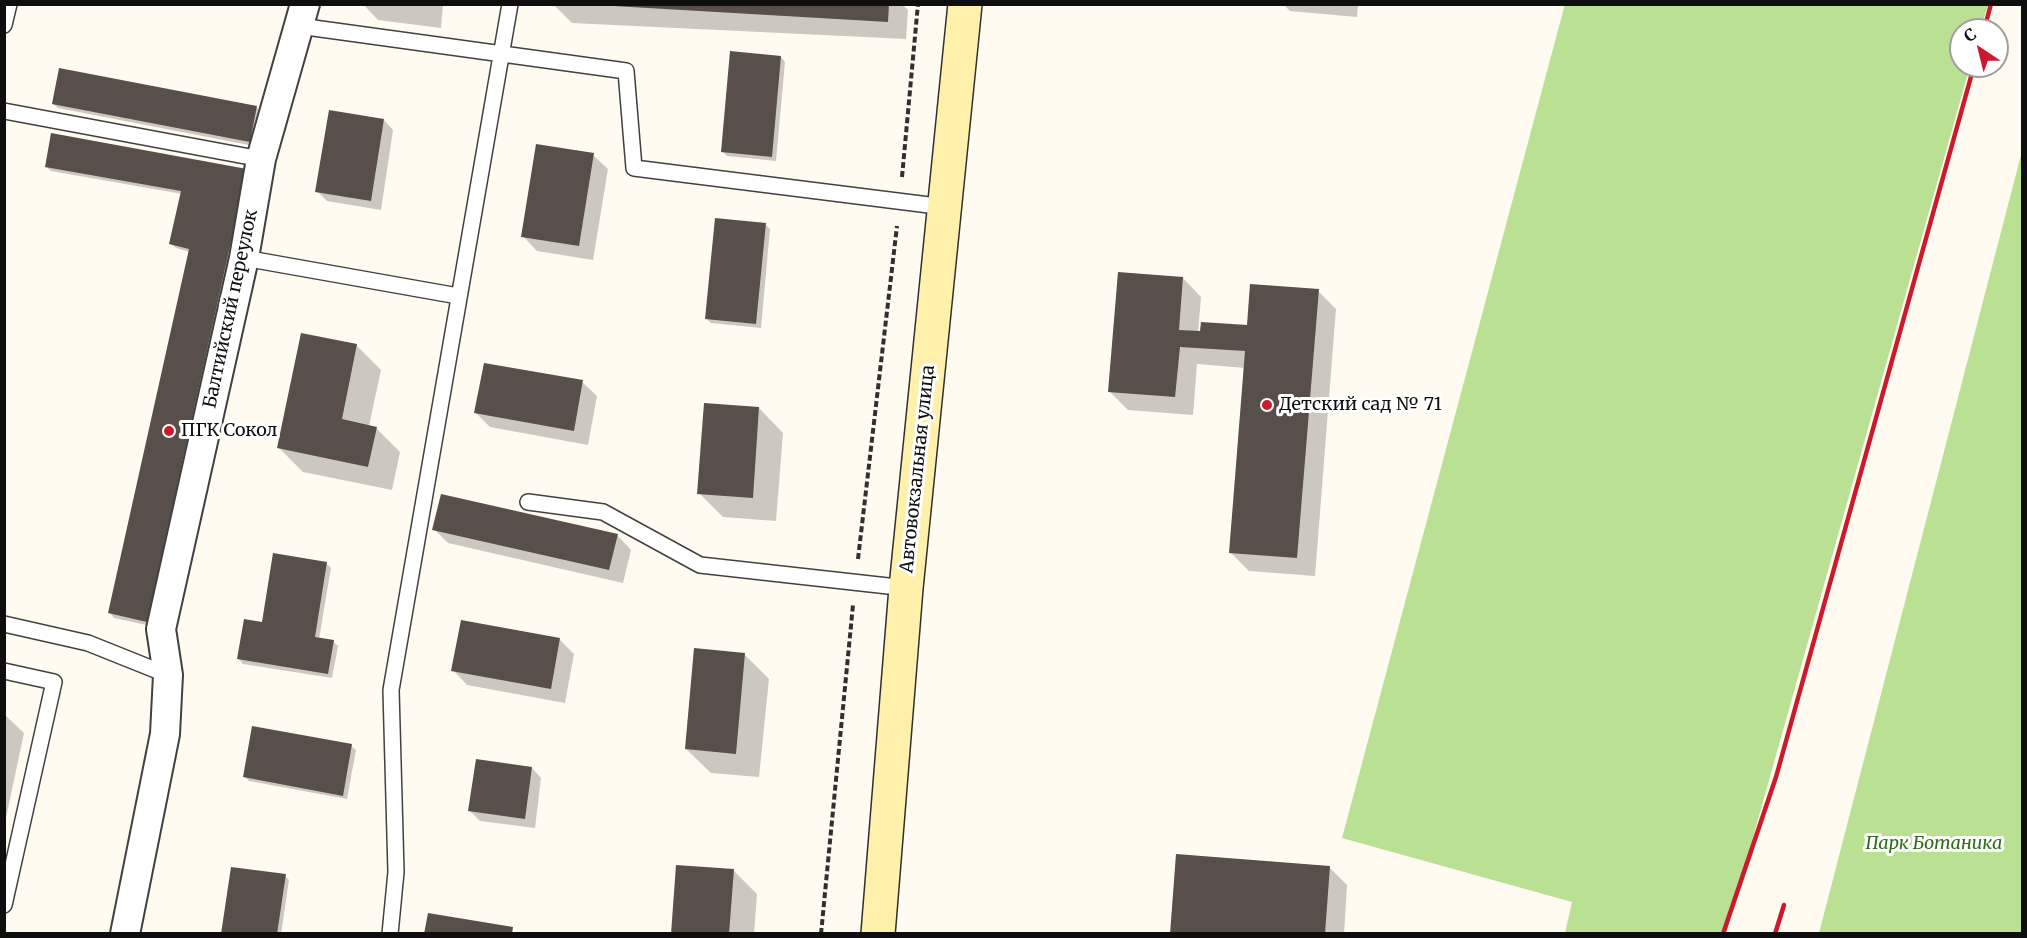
<!DOCTYPE html>
<html>
<head>
<meta charset="utf-8">
<style>
  body { margin:0 }
  #map { position:relative; width:2027px; height:938px; overflow:hidden; background:#fffbf0; font-family:Merriweather,serif }
  canvas { display:block }
  .frame { position:absolute; inset:0; border:6px solid #0e0e0e; pointer-events:none }
  .north { position:absolute; left:1949px; top:18px; width:60px; height:60px; box-sizing:border-box; background:#fff; border:2px solid #9f9f9f; border-radius:50%; rotate:325deg; font-size:16px; font-weight:700; line-height:24px; text-align:center; color:#0e0e0e }
  .north::after { content:''; display:block; margin:auto; width:21px; height:27px; background:#cb192d; clip-path:polygon(50% 0,100% 100%,50% 72%,0 100%) }
</style>
</head>
<body>
<div id="map">
<canvas width="2027" height="938"></canvas>
<div class="frame"></div>
<div class="north">С</div>
</div>
<script>
const g = document.querySelector('canvas').getContext('2d');
g.lineJoin = 'round';
function paint(path, color) {
  g.fillStyle = color;
  g.fill(path, 'evenodd');
}
function toPath(rows) {
  const path = new Path2D();
  for (const r of rows) {
    path.moveTo(r[0], r[1]);
    for (let i = 2; i < r.length; i += 2) path.lineTo(r[i], r[i + 1]);
  }
  return path;
}
function stroke(path, color, width, dash) {
  g.strokeStyle = color;
  g.lineWidth = width;
  g.lineCap = dash ? 'butt' : 'round';
  g.setLineDash(dash || []);
  g.stroke(path);
}
function drawText(font, color, halo, rows, align = 'center') {
  g.font = font + ' Merriweather,serif';
  g.lineWidth = 6;
  g.setLineDash([]);
  g.textBaseline = 'middle';
  g.strokeStyle = halo;
  g.fillStyle = color;
  for (const [text, x, y, turn = 0] of rows) {
    g.save();
    g.translate(x, y);
    g.rotate((+turn || 0) * Math.PI / 180);
    g.textAlign = isNaN(turn) ? turn : align;
    if (halo) g.strokeText(text, 0, 0);
    g.fillText(text, 0, 0);
    g.restore();
  }
}
paint(toPath([
  [1565,4,1988,5,1980,30,1961,30,1961,66,1970,66,1726,933,1565,933,1572,902,1342,838],
  [2022,151,2022,933,1819,933]
]), '#bae093');
paint(toPath([
  [363,4,443,4,441,28,378,20],
  [553,4,902,4,908,10,906,39,572,23],
  [1283,4,1358,4,1357,17,1290,11],
  [781,57,785,62,776,161,727,156,723,152],
  [53,104,256,107,261,112,254,146,58,108],
  [384,120,393,130,381,210,327,201,317,191],
  [593,155,608,169,593,260,537,251,523,236],
  [46,167,251,175,151,626,114,618,110,613,190,252,176,248,171,244,182,194,51,171],
  [765,224,770,229,761,328,711,323,707,319],
  [1183,278,1201,297,1198,333,1248,327,1318,291,1336,309,1315,576,1249,571,1230,552,1245,368,1197,364,1193,415,1128,410,1110,392],
  [303,335,357,346,381,370,369,426,376,428,400,452,392,490,303,472,279,448],
  [582,382,597,396,588,445,490,427,476,413],
  [759,408,783,433,776,521,723,517,699,493],
  [434,529,617,535,631,550,623,583,448,543],
  [327,564,331,568,319,639,333,641,338,646,332,678,243,664,239,659,263,624],
  [462,622,560,640,574,654,565,703,467,685,453,670],
  [744,654,769,679,759,777,711,773,686,749],
  [4,714,24,733,4,827],
  [351,746,356,750,347,799,249,781,245,777],
  [532,768,541,778,535,828,480,821,470,811],
  [1329,867,1347,885,1344,934,1171,934],
  [733,870,757,894,754,934,673,934],
  [285,876,289,880,281,934,223,934]
]), '#0003');
paint(toPath([
  [579,4,889,4,888,22],
  [730,51,781,56,772,157,721,152],
  [59,68,257,106,250,142,52,104],
  [329,110,384,119,371,201,315,192],
  [51,133,247,169,147,622,108,613,189,249,169,244,181,191,45,167],
  [536,144,594,153,579,246,521,237],
  [715,218,766,223,756,324,705,319],
  [1118,272,1183,277,1179,330,1200,331,1201,322,1247,325,1250,284,1319,289,1297,558,1229,553,1245,351,1180,347,1175,397,1108,392],
  [301,333,357,344,342,419,377,427,368,467,277,448],
  [484,363,583,380,574,431,474,413],
  [704,403,759,407,753,498,697,494],
  [441,494,618,534,609,570,432,530],
  [273,553,327,562,315,637,334,640,328,674,237,659,244,619,262,622],
  [461,620,560,638,551,689,451,671],
  [694,648,745,653,736,754,685,749],
  [252,726,352,744,343,796,243,777],
  [476,759,532,767,525,819,468,811],
  [1176,854,1330,866,1325,934,1170,934],
  [676,865,734,869,729,934,671,934],
  [231,867,286,874,277,934,221,934],
  [428,913,513,927,512,934,424,934]
]), '#584e4a');
const lane = toPath([
  [4,25,9,4],
  [299,26,626,71,634,168,945,207],
  [4,111,261,159],
  [244,258,458,296],
  [528,502,603,512,700,565,906,588],
  [4,624,88,643,168,675],
  [4,671,54,682,4,905],
  [390,934,396,872,391,690,510,4]
]);
const street = toPath([
  [125,934,165,734,168,675,161,629,244,258,261,159,305,4]
]);
const secondary = toPath([
  [878,934,906,588,965,4]
]);
stroke(lane, '#414141', 18);
stroke(street, '#414141', 32);
stroke(secondary, '#303030', 36);
stroke(toPath([
  [902,177,918,4],
  [858,559,897,226],
  [821,934,853,605]
]), '#303030', 4, [6, 3]);
stroke(lane, '#fff', 15);
stroke(street, '#fff', 28);
stroke(secondary, '#fff1ab', 33);
stroke(toPath([
  [1984,30,1991,4],
  [1723,934,1776,777,1974,66],
  [1775,934,1784,905]
]), '#cb192d', 4.5);
for (const [x, y, r, color] of [
  [1267,405,6,"#cb192d"],
  [169,431,6,"#cb192d"]
]) {
  const dot = new Path2D();
  dot.arc(x, y, r, 0, 2 * Math.PI);
  g.fillStyle = color;
  g.fill(dot);
  stroke(dot, '#fff', 2);
}
drawText('18px', '#0e0e0e', '#fff', [
  ["Балтийский переулок",231,309,-78],
  ["Автовокзальная улица",918,469,-84]
]);
drawText('18px', '#0e0e0e', '#fff', [
  ["Детский сад № 71",1279,405],
  ["ПГК Сокол",181,431]
], 'left');
drawText('italic 18px', '#2f6c18', '#fff', [
  ["Парк Ботаника",1934,844]
]);
</script>
</body>
</html>
